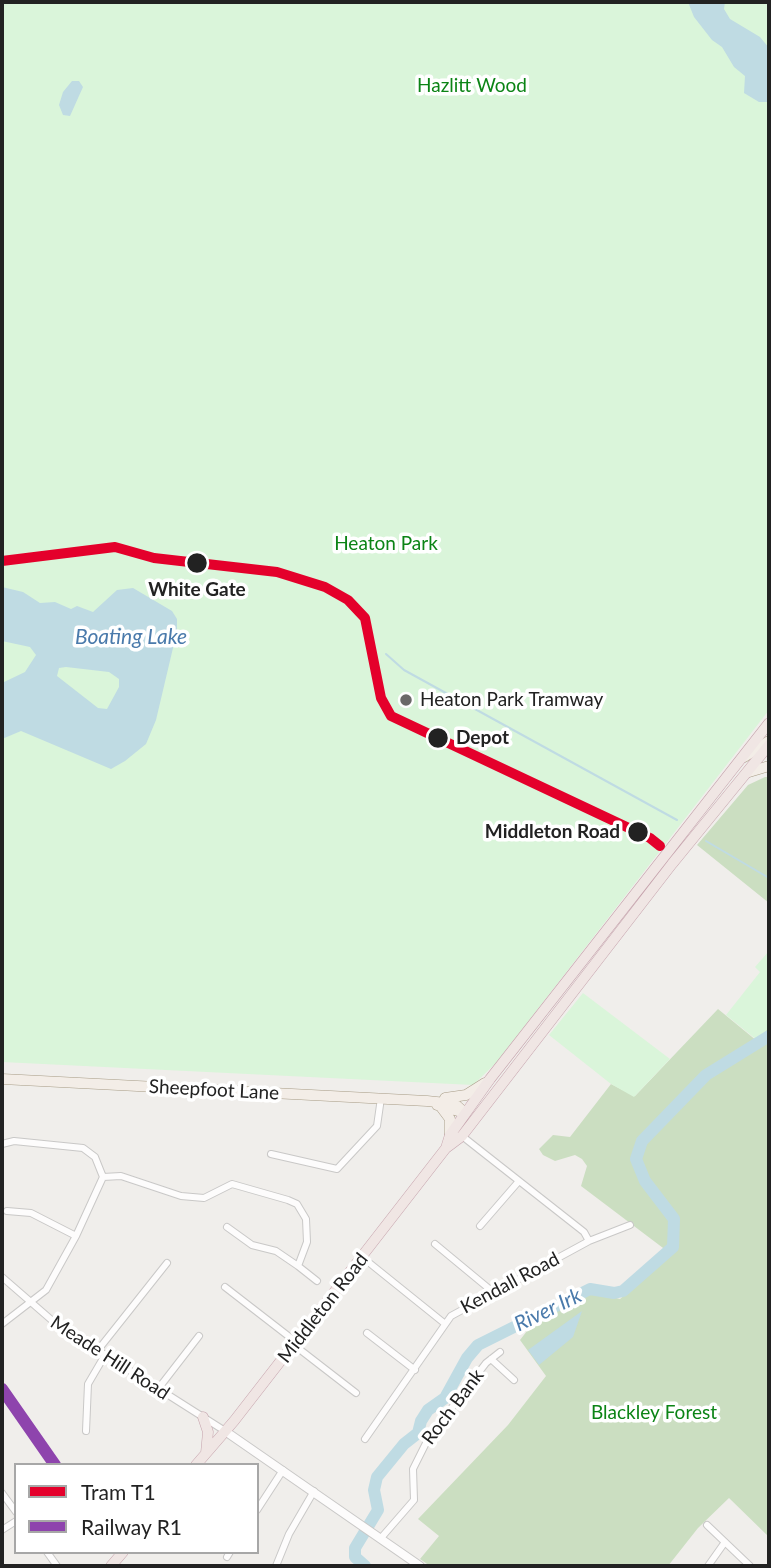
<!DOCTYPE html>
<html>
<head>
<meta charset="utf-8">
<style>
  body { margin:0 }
  #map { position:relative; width:771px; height:1568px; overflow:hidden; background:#f0eeeb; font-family:Lato,sans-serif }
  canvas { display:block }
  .frame { position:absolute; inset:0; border:4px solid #222; pointer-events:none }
  .legend { position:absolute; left:14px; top:1463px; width:245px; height:91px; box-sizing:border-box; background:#fff; border:2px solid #a7a7a7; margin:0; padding:9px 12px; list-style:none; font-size:21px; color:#222 }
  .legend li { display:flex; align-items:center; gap:14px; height:35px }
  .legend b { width:35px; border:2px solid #a7a7a7 }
</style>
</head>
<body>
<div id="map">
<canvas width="771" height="1568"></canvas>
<div class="frame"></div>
<ul class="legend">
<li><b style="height:9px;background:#e4002b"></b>Tram T1</li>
<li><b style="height:9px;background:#8e44ad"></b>Railway R1</li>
</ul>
</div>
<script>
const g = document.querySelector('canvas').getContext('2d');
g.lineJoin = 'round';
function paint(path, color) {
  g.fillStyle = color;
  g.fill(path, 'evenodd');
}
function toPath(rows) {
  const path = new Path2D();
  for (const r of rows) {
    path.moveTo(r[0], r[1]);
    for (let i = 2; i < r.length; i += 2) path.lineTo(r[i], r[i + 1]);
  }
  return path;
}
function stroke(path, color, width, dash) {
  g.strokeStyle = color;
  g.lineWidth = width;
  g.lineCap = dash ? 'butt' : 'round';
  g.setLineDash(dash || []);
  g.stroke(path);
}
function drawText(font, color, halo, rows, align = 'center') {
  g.font = font + ' Lato,sans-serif';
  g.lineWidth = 7;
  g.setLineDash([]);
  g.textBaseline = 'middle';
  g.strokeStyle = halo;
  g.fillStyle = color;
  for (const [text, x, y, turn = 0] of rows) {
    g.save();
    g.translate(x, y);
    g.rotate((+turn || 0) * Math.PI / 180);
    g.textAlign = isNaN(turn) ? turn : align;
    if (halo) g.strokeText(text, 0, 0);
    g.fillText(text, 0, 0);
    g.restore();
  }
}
paint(toPath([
  [765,777,769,777,769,903,697,845,748,785],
  [718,1009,757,1041,769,1027,769,1537,729,1498,698,1528,668,1566,430,1566,420,1559,439,1536,418,1519,508,1425,546,1376,520,1340,534,1322,595,1292,620,1299,671,1254,581,1186,587,1166,582,1159,575,1155,555,1161,543,1155,539,1149,553,1135,570,1137,611,1084,635,1096]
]), '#cbdec1');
paint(toPath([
  [2,2,769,2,769,710,496,1063,473,1085,2,1062],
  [769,951,769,1027,758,1041,726,1015,760,972,755,967],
  [583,993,670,1059,634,1097,611,1084,549,1035]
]), '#daf5da');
paint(toPath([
  [688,2,725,2,724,9,730,19,760,37,769,48,769,102,759,102,744,93,745,76,734,67,722,47,712,40,694,17],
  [72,81,79,81,83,87,70,116,63,115,59,105,63,92],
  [2,587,23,592,40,603,55,602,71,609,77,606,93,612,117,590,133,588,172,611,177,619,177,631,156,720,146,744,125,761,111,769,21,731,2,739,2,683,25,672,36,655,30,647,2,641],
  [66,667,109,672,119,679,119,687,107,709,98,708,57,676,59,668],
  [582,1311,573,1337,539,1365,528,1350]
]), '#bfdbe3');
stroke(toPath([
  [386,654,404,670,677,820],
  [706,841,769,878]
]), '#bfdbe3', 2);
stroke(toPath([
  [365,1566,355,1557,355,1548,378,1510,374,1490,377,1477,404,1444,418,1433,421,1421,428,1410,445,1398,467,1358,478,1345,590,1289,614,1293,623,1291,673,1247,674,1219,645,1181,636,1159,642,1141,706,1075,769,1036]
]), '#bfdbe3', 12);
const minor = toPath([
  [462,1136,584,1232,589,1241],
  [2,1144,14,1141,83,1148,95,1157,103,1177,76,1236,46,1290,2,1324],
  [271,1154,337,1169,377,1126,381,1098],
  [103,1177,121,1176,181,1196,204,1198,232,1184,288,1200,297,1204,306,1219,307,1242,298,1266,276,1251,252,1245,227,1227],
  [7,1211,31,1213,76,1236],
  [480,1226,519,1181],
  [435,1244,493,1292],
  [362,1257,444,1323],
  [298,1266,317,1281],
  [2,1277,55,1323,225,1431],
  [225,1287,296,1342],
  [367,1333,415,1370],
  [294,1345,356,1393],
  [98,1350,167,1263],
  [491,1359,514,1380],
  [158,1389,199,1336],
  [86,1431,88,1384,105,1355],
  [365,1439,451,1316,589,1241,630,1225],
  [2,1493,16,1512],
  [257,1510,283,1470],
  [707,1525,750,1566],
  [2,1530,16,1521],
  [381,1538,414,1500,413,1469,428,1439,486,1363,500,1352],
  [47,1552,57,1566],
  [227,1557,230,1552],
  [276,1566,289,1534,314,1491],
  [708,1566,725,1542]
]);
const tertiary = toPath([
  [225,1431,420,1566]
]);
const primary = toPath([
  [744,757,769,741],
  [749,772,769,766],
  [2,1079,427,1101,455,1104,465,1113],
  [445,1098,466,1095,485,1083],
  [437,1105,465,1113],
  [441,1107,450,1119,450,1135]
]);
const trunk = toPath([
  [446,1148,450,1135,490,1079,769,723],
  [203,1417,208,1432,206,1453],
  [196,1465,234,1421,446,1148,462,1136,672,864,769,745],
  [111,1566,123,1552]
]);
stroke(minor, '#c9c8c7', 8);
stroke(tertiary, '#c9c8c7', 10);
stroke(primary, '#a79c86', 11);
stroke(trunk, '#c5a2ac', 11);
stroke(minor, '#fdfcfc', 6);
stroke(tertiary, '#fdfcfc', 8);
stroke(primary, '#f3ede7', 10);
stroke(trunk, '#f0e6e4', 10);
stroke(toPath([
  [2,561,115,547,154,558,277,572,325,587,348,600,365,618,381,698,391,716,650,838,660,846]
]), '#ccc', 2);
stroke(toPath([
  [2,1389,55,1465]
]), '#8e44ad', 12);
stroke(toPath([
  [2,561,115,547,154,558,277,572,325,587,348,600,365,618,381,698,391,716,650,838,660,846]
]), '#e4002b', 10);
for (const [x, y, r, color] of [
  [197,563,11,"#222"],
  [406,700,7,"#6a6968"],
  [438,738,11,"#222"],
  [638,832,11,"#222"]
]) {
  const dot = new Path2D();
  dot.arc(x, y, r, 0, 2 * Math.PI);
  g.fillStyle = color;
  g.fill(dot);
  stroke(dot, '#fff', 2.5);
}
drawText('19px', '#0c8416', '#fff', [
  ["Hazlitt Wood",472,86],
  ["Heaton Park",386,544],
  ["Blackley Forest",654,1413]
]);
drawText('bold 19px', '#222', '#fff', [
  ["White Gate",197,590],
  ["Depot",456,738,"left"],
  ["Middleton Road",620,832,"right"]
]);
drawText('19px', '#222', '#fff', [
  ["Heaton Park Tramway",420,700]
], 'left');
drawText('19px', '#222', '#fff', [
  ["Sheepfoot Lane",214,1090,3],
  ["Kendall Road",510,1283,-28],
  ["Middleton Road",323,1308,-52],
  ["Meade Hill Road",110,1358,33],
  ["Roch Bank",453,1407,-53]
]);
drawText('italic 21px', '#4a7aab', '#fff', [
  ["Boating Lake",131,637],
  ["River Irk",548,1310,-26]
]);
</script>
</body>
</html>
